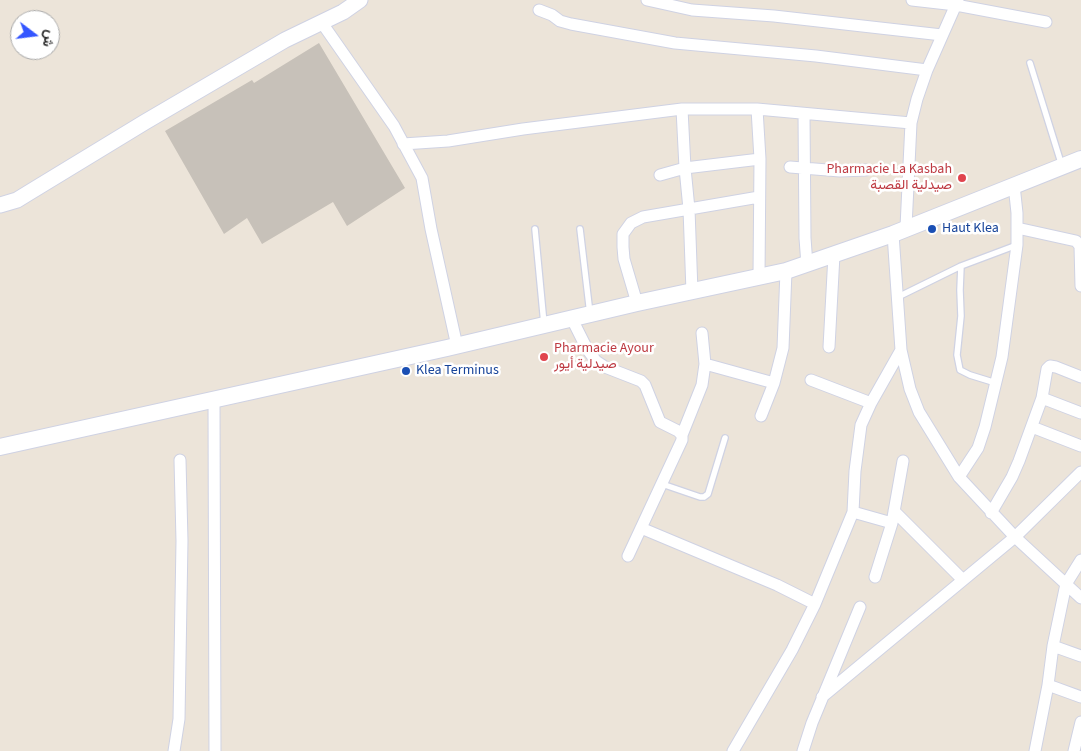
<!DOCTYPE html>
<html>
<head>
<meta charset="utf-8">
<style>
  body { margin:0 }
  #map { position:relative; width:1081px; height:751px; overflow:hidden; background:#ece4d9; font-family:"Source Sans 3",Vazirmatn,sans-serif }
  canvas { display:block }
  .north { position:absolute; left:10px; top:10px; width:50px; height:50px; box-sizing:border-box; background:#fff; border:1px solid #a9a9a9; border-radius:50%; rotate:105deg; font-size:14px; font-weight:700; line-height:20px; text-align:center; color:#292929 }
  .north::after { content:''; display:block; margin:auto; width:18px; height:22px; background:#3456ff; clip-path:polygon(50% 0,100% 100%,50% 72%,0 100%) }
</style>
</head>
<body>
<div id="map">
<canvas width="1081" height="751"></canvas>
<div class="north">ش</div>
</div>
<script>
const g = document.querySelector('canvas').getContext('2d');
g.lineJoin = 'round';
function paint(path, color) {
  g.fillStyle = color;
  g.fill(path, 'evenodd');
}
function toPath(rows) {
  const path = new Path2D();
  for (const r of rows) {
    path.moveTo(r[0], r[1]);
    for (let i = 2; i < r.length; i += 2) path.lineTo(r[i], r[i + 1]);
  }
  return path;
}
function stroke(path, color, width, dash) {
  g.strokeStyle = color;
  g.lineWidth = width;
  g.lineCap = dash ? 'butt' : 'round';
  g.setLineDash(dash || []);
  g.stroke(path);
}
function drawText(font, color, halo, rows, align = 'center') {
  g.font = font + ' "Source Sans 3",Vazirmatn,sans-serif';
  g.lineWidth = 5;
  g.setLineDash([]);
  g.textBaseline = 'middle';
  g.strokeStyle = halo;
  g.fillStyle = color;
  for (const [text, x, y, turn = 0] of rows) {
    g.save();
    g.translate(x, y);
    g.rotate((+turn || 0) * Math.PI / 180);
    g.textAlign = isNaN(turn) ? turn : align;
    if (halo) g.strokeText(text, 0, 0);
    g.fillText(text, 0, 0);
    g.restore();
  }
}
paint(toPath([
  [319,43,405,188,347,226,333,202,262,244,247,218,224,234,165,131,252,80,254,83]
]), '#c7c1b9');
const service = toPath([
  [1030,63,1062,166],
  [535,229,544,324],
  [580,229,590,314],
  [961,266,960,290,961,316,957,355,960,370,970,375,996,383],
  [898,297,961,266,1017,245],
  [662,484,700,497,704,497,708,494,725,438]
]);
const minor = toPath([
  [647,0,692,10,774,16,942,35],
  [912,0,956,5,1046,22],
  [539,10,552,15,560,21,571,24,675,43,816,56,927,70],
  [322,23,394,126,422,178,431,229,457,346],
  [682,109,685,168,689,209,692,292],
  [757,109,760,159,759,276],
  [804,114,805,238,807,265],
  [403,144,448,141,523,129,682,109,757,109,911,123],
  [790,167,840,171,866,170],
  [660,175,685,168,760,159],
  [906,227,911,123,917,99,927,70,958,0],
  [1017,228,1076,241,1080,246,1081,286],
  [893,234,901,350,910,389,919,412,959,477,1015,537,1081,598],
  [637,303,624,259,623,247,623,234,631,223,643,217,759,197],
  [572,319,587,349,596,361,605,367,641,381,645,385,660,422,678,431,682,435,682,440,628,556],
  [829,347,834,255],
  [705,364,774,383],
  [811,380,871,403],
  [1042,398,1081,413],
  [214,400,215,751],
  [761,416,774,383,783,348,786,271],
  [1032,427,1081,446],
  [682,435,702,385,705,364,702,333],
  [959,477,978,448,985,427,1002,357,1017,245,1017,213,1014,185],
  [894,511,963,580],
  [853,512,892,523],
  [991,513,1012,477,1019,461,1042,398,1047,369,1050,366,1056,367,1081,377],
  [641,528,777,585,815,604],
  [1081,560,1066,584,1053,646,1048,685,1081,697],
  [875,577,892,523,903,461],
  [1053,646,1081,656],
  [822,697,1015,537,1081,472],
  [174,751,179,719,182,541,180,460],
  [733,751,792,650,815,604,853,512,855,471,861,425,871,403,901,350],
  [803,751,812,723,860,607],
  [1035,751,1048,685],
  [1074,751,1081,722]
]);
const tertiary = toPath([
  [0,205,17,200,30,192,145,122,285,40,343,12,360,0]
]);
const secondary = toPath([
  [0,447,447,348,637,303,786,271,893,234,1081,159]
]);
stroke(service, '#cfd2e3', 8);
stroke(minor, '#cfd2e3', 13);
stroke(tertiary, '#cfd2e3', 17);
stroke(secondary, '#cfd2e3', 18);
stroke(service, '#fff', 5.5);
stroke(minor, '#fff', 11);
stroke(tertiary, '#fff', 15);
stroke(secondary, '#fff', 16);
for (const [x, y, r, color] of [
  [962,178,5,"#e0444e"],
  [932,229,5,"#1a4fb4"],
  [544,357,5,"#e0444e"],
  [406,371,5,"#1a4fb4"]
]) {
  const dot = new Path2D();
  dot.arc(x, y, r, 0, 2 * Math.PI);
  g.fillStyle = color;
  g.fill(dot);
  stroke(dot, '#fff', 2);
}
drawText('14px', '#be3a42', '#fff', [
  ["Pharmacie La Kasbah",952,170],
  ["صيدلية القصبة",952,186],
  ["Pharmacie Ayour",554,349,"left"],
  ["صيدلية أيور",554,365,"left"]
], 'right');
drawText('14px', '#164399', '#fff', [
  ["Haut Klea",942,229],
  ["Klea Terminus",416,371]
], 'left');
</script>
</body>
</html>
